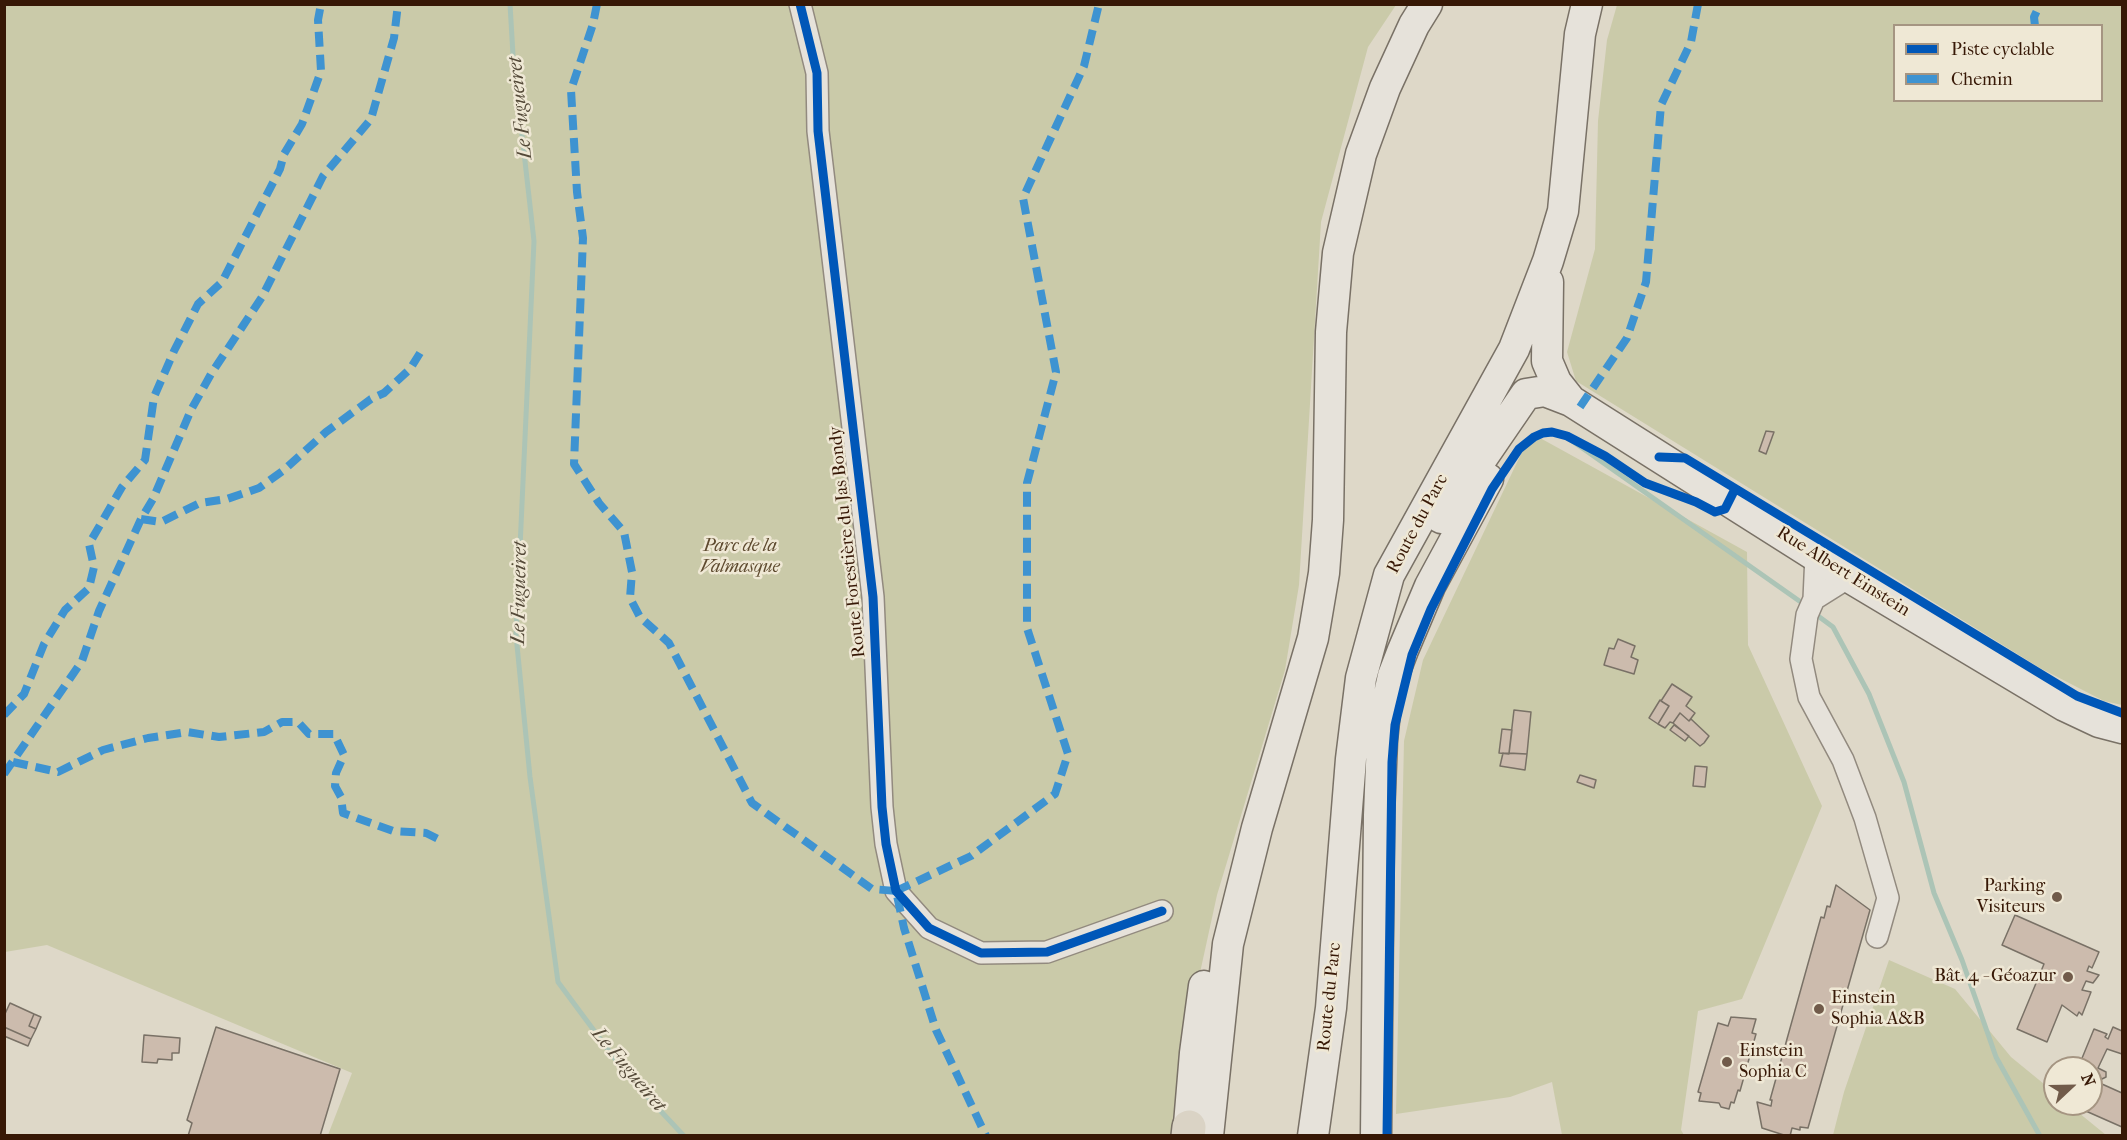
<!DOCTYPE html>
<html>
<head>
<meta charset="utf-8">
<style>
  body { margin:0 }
  #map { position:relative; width:2127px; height:1140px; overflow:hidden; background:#ded8c8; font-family:"IM FELL French Canon",serif }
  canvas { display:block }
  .frame { position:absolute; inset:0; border:6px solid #371806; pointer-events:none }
  .legend { position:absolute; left:1893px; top:24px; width:210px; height:78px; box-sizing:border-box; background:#efe8d5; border:2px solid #a59582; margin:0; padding:8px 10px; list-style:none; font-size:18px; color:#371806 }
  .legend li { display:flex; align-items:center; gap:12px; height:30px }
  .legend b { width:30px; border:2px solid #a59582 }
  .north { position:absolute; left:2043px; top:1056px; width:60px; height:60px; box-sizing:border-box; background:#efe8d5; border:2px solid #a59582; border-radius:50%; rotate:68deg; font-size:16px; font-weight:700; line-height:24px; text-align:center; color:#371806 }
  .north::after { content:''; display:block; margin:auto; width:21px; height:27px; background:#715b4a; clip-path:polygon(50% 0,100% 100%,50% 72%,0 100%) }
</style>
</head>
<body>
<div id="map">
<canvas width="2127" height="1140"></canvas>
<div class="frame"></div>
<ul class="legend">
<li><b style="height:8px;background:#0057b8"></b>Piste cyclable</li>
<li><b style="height:8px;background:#3e93d1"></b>Chemin</li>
</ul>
<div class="north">N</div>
</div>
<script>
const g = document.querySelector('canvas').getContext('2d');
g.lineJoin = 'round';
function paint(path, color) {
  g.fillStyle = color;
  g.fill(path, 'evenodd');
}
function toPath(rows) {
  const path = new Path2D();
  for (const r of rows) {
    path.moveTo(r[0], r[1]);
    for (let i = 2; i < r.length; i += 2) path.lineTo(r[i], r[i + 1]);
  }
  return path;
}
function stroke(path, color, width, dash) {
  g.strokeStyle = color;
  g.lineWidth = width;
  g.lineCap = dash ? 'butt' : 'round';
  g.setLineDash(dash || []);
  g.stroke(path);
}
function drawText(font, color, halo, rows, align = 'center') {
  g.font = font + ' "IM FELL French Canon",serif';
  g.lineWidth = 5;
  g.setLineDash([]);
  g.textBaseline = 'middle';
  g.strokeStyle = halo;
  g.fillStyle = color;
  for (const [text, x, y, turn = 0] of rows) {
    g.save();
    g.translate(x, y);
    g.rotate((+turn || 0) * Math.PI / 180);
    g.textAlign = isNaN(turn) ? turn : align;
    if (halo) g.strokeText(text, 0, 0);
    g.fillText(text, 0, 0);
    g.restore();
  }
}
paint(toPath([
  [5,5,1396,5,1368,47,1321,222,1299,585,1285,670,1217,895,1182,1055,1186,1135,328,1135,352,1073,47,945,5,952],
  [1617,5,2122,5,2122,705,2104,701,2040,668,1576,381,1567,352,1595,249,1598,121,1607,40],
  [1894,26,2102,26,2102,100,1894,100],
  [1531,433,1747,552,1748,645,1822,806,1742,999,1698,1011,1681,1130,1684,1135,1562,1135,1552,1082,1510,1097,1396,1114,1404,741,1423,660],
  [1889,960,1955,989,2011,1057,2055,1093,2055,1104,2068,1104,2106,1135,1833,1135,1844,1092]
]), '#cacaa9');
stroke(toPath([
  [510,4,513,55,534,241,516,635,530,777,558,982,627,1075,684,1136],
  [1568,438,1805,605],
  [1814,613,1833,627,1869,694,1904,782,1934,893,1962,960,1996,1057,2040,1136]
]), '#acc4b6', 5);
const building = toPath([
  [1766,431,1774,432,1766,454,1759,451,1766,431],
  [1618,639,1635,646,1631,657,1638,660,1634,674,1604,665,1609,648,1614,649,1618,639],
  [1672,684,1692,697,1686,706,1695,713,1689,721,1680,713,1673,723,1670,722,1665,728,1658,724,1669,706,1661,701,1672,684],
  [1660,700,1669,706,1658,724,1649,718,1660,700],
  [1514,710,1531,712,1527,754,1509,753,1514,710],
  [1680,713,1689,721,1691,719,1709,736,1704,743,1700,746,1673,723,1680,713],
  [1674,725,1689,736,1685,741,1670,730,1674,725],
  [1502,729,1512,730,1509,754,1499,753,1502,729],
  [1503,753,1527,754,1525,770,1500,766,1503,753],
  [1695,766,1707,767,1705,787,1693,786,1695,766],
  [1580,775,1596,780,1594,788,1577,782,1580,775],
  [1836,885,1870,910,1808,1128,1800,1127,1800,1130,1792,1128,1790,1136,1787,1136,1762,1128,1757,1102,1771,1106,1772,1100,1770,1100,1821,917,1824,918,1827,906,1830,907,1836,885],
  [2015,915,2099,952,2092,968,2089,966,2087,971,2099,975,2093,983,2086,981,2082,990,2091,992,2082,1015,2079,1012,2077,1016,2062,1005,2047,1042,2017,1029,2044,964,2002,945,2015,915],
  [10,1003,34,1014,29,1026,36,1029,31,1039,4,1027,4,1016,10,1003],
  [34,1014,41,1017,36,1029,29,1026,34,1014],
  [1731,1017,1756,1019,1752,1033,1756,1034,1740,1091,1738,1090,1734,1103,1731,1102,1729,1109,1721,1107,1719,1103,1699,1101,1701,1093,1698,1092,1718,1023,1728,1026,1731,1017],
  [4,1027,31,1039,28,1046,4,1036,4,1027],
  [216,1027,340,1069,320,1136,188,1136,192,1123,187,1120,216,1027],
  [2113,1027,2122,1031,2122,1054,2107,1049,2098,1068,2106,1072,2106,1077,2102,1079,2096,1074,2093,1080,2122,1093,2122,1127,2079,1108,2081,1104,2091,1104,2091,1068,2078,1068,2094,1029,2107,1034,2105,1037,2108,1039,2113,1027],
  [144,1035,180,1038,179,1053,172,1053,172,1060,158,1059,157,1063,142,1062,144,1035]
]);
paint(building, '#ccbbad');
stroke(building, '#797166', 1.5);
const street = toPath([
  [800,4,817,73,818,131,873,597,882,807,886,844,896,891,929,928,981,953,1047,952,1162,911],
  [1816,555,1814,599,1807,615,1801,659,1809,697,1843,760,1865,818,1888,898,1877,937],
  [1814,599,1849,577]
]);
const secondary = toPath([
  [1548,282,1547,361,1556,382,1571,401],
  [1441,518,1526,394,1545,391,1571,401,1849,577,2065,706,2099,722,2122,728],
  [1189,1124,1195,1053,1204,986],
  [1208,1136,1228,944,1257,828,1313,638,1324,573,1328,520,1331,332,1338,253,1361,154,1385,88,1414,25,1427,4],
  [1313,1136,1331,1008,1351,759,1361,678,1389,575,1514,349,1548,261,1563,211,1580,34,1587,4],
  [1376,1136,1379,815,1382,740,1385,712,1393,676,1403,650,1430,586,1488,479]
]);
const primary = toPath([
  [1188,1136,1189,1127]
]);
stroke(street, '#928a7f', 24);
stroke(secondary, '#797166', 33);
stroke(primary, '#797166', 36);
stroke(street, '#e6e2da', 21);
stroke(secondary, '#e6e2da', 30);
stroke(primary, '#dad3c5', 33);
stroke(toPath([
  [597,4,593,24,571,90,577,192,583,238,574,464,599,503,624,532,632,572,630,598,640,617,669,643,752,803,872,889,896,891,904,928,936,1030,986,1136],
  [2035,26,2034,17,2040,4],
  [1580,407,1627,338,1646,282,1661,105,1691,42,1698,4],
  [141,519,161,522,200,503,227,499,259,488,284,470,326,432,371,399,384,393,410,369,420,353],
  [4,715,24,694,44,644,65,610,89,588,94,567,89,544,122,487,145,460,154,397,174,351,198,304,222,282,280,169,284,154,302,124,321,71,318,20,321,4],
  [13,762,58,772,103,750,148,738,187,732,219,737,264,732,282,722,298,722,309,734,334,734,344,755,336,773,335,786,341,797,343,813,393,831,426,833,438,839],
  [4,774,82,661,99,611,141,519,153,499,191,410,211,374,262,297,323,176,371,119,394,38,398,4],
  [896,891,971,856,1055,794,1068,754,1027,628,1027,483,1056,372,1023,198,1084,66,1099,4]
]), '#3e93d1', 8, [15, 8]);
stroke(toPath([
  [800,4,817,73,818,131,873,597,882,807,886,844,896,891,929,928,981,953,1047,952,1162,911],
  [1659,457,1685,458,2077,696,2122,713],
  [1387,1136,1392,762,1395,725,1412,655,1431,609,1492,489,1519,449,1534,437,1543,433,1552,432,1567,436,1605,456,1645,483,1696,502,1715,512,1725,509,1735,489]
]), '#0057b8', 9);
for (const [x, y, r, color] of [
  [2057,897,6,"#715b4a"],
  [2068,977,6,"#715b4a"],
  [1819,1009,6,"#715b4a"],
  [1727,1062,6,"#715b4a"]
]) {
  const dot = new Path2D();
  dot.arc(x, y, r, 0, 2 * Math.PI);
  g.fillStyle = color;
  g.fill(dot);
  stroke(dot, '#efe8d5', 2);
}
drawText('18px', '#371806', '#efe8d5', [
  ["Route du Parc",1418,524,-62],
  ["Route Forestière du Jas Bondy",848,542,-96],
  ["Rue Albert Einstein",1843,572,32],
  ["Route du Parc",1330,997,-84]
]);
drawText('italic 18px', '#5e4a2f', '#efe8d5', [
  ["Parc de la",740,547],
  ["Valmasque",740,568]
]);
drawText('18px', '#371806', '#efe8d5', [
  ["Parking",2045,887],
  ["Visiteurs",2045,908],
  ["Bât. 4 - Géoazur",2056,977],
  ["Einstein",1831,999,"left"],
  ["Sophia A&B",1831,1020,"left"],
  ["Einstein",1739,1052,"left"],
  ["Sophia C",1739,1073,"left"]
], 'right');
drawText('italic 20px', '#544938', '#efe8d5', [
  ["Le Fugueiret",521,108,-96],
  ["Le Fugueiret",520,593,-89],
  ["Le Fugueiret",628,1070,50]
]);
</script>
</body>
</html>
